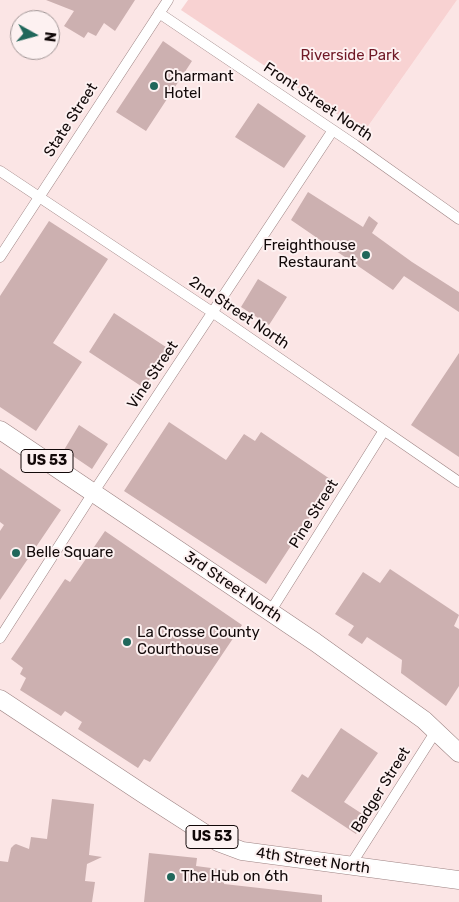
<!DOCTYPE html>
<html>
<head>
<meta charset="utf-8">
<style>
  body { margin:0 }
  #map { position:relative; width:459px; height:902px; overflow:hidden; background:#fdf1f1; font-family:Rubik,sans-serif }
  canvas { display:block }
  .north { position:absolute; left:10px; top:10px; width:50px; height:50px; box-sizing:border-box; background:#fdf1f1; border:1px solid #9f9494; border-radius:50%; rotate:97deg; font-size:14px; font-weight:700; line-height:20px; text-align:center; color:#120909 }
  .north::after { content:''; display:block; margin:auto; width:18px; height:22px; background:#20675b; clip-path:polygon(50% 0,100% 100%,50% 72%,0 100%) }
</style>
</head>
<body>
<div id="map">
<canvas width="459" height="902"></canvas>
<div class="north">N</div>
</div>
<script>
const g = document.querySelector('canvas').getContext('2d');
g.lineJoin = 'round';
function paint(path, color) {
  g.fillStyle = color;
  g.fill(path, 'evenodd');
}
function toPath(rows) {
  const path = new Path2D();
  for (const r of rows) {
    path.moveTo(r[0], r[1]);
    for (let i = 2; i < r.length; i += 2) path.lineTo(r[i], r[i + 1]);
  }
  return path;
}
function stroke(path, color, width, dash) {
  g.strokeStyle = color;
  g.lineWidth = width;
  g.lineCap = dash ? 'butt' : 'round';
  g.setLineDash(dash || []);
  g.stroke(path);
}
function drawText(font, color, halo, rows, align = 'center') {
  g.font = font + ' Rubik,sans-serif';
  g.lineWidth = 4;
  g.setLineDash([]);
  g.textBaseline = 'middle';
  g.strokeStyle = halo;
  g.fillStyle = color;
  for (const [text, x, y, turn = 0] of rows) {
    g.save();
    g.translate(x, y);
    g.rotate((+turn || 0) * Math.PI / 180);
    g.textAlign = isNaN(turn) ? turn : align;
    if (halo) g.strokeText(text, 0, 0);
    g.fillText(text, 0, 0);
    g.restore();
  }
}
paint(toPath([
  [0,0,168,0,159,13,355,145,457,0,459,0,459,902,0,902],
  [20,20,50,20,50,50,20,50]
]), '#fbe5e5');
paint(toPath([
  [188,0,457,0,364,132,181,10]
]), '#f8d2d2');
paint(toPath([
  [46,0,135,0,115,31,104,23,96,36,88,32,84,38,64,26,74,11],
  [163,41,192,61,146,131,116,112],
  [258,103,306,136,284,168,235,137],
  [308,192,363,227,369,216,378,223,372,233,412,262,459,292,459,312,404,276,393,290,291,220],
  [49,221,108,259,53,343,82,362,36,431,0,407,0,296],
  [258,279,287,297,269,325,241,307],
  [114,313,169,349,144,388,89,352],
  [459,353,459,457,411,425],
  [169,422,226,460,244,434,255,441,261,432,330,479,308,513,311,515,266,584,124,491],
  [79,425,108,444,92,469,64,450],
  [0,468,61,510,0,600,0,531,4,525,0,522],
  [105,531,242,625,150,762,144,759,138,768,78,729,82,722,65,711,61,716,20,690,26,678,20,674,23,668,11,659,65,579,70,582],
  [390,569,459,615,454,626,459,629,459,686,446,706,401,673,402,660,367,637,362,644,348,635,354,626,335,614,363,572,380,583],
  [341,728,378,753,344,802,367,817,356,834,291,791,302,774,308,778],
  [52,799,94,804,89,855,102,857,87,864,85,881,95,882,92,902,0,902,0,861,8,862,11,848,14,845,16,844,29,849,31,837,47,839],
  [149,853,197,858,196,866,226,870,224,884,322,895,322,902,144,902]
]), '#ccb0b0');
const minor = toPath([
  [159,13,355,145,459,219],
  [0,171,212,312,459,482],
  [0,257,168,0],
  [270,612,383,432],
  [0,638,93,493,333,130],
  [350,866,436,731]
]);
const trunk = toPath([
  [0,430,315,642,424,720,459,753],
  [0,699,142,793,218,842,242,851,459,880]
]);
stroke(minor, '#9d8383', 11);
stroke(trunk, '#9d8383', 19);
stroke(minor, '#fff', 10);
stroke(trunk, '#fff', 18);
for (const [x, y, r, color] of [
  [154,86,5,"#20675b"],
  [366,255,5,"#20675b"],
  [16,553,5,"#20675b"],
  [127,642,5,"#20675b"],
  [171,877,5,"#20675b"]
]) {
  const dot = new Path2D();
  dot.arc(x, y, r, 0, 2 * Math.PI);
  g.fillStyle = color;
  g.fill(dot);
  stroke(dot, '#fdf1f1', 2);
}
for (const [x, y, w] of [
  [47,461,52],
  [212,837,52]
]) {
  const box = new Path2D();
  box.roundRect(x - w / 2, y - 11.5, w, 23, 4);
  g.fillStyle = '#fdf1f1';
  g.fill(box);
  stroke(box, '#120909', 1);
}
drawText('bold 14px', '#120909', null, [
  ["US 53",47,461],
  ["US 53",212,837]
]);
drawText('15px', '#701926', '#fdf1f1', [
  ["Riverside Park",350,56]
]);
drawText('15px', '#120909', '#fdf1f1', [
  ["Charmant",164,77],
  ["Hotel",164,94],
  ["Freighthouse",356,246,"right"],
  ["Restaurant",356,263,"right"],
  ["Belle Square",26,553],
  ["La Crosse County",137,633],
  ["Courthouse",137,650],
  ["The Hub on 6th",181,877]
], 'left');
drawText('15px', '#120909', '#fdf1f1', [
  ["Front Street North",318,102,34],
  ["State Street",71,120,-57],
  ["2nd Street North",239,313,34],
  ["Vine Street",153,375,-56],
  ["Pine Street",314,514,-58],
  ["3rd Street North",233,587,34],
  ["Badger Street",381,790,-58],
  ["4th Street North",313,861,8]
]);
</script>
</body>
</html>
